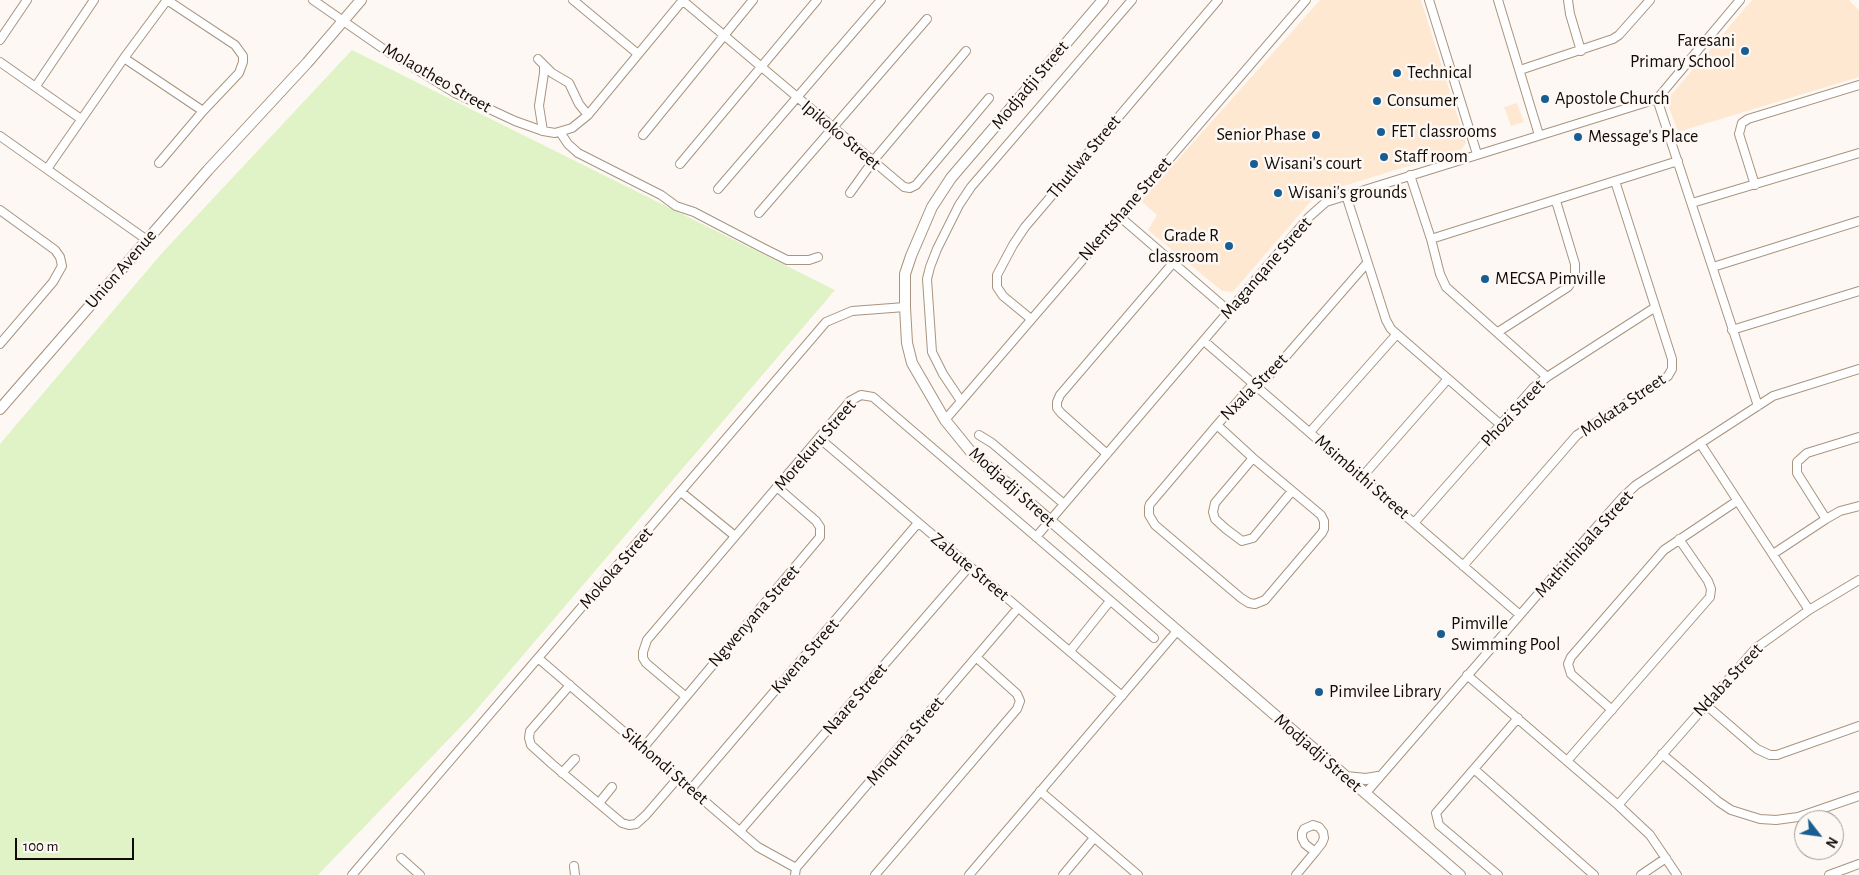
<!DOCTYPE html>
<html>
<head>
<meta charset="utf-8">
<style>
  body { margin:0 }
  #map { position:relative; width:1859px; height:875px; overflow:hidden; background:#fdf8f4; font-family:"Alegreya Sans",sans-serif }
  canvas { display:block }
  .north { position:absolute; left:1794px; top:810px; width:50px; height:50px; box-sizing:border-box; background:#fdf8f4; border:1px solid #9f9994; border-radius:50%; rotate:120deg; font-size:14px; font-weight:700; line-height:20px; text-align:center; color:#110b04 }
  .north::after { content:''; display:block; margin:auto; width:18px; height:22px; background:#195e93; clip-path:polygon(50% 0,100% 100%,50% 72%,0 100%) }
  .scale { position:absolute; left:15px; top:838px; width:119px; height:22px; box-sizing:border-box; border:2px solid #110b04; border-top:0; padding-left:6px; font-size:15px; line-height:18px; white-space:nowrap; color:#110b04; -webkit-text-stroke:4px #fdf8f4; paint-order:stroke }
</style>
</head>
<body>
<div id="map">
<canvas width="1859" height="875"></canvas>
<div class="north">N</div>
<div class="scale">100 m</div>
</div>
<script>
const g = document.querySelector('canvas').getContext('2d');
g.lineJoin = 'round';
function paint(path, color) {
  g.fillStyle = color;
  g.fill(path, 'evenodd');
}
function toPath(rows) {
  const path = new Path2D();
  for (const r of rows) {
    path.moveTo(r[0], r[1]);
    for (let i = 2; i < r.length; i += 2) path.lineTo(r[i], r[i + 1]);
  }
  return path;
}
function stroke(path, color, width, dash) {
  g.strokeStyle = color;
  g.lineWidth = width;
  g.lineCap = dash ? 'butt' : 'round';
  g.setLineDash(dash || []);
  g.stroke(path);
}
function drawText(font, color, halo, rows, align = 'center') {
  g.font = font + ' "Alegreya Sans",sans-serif';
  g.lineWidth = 5;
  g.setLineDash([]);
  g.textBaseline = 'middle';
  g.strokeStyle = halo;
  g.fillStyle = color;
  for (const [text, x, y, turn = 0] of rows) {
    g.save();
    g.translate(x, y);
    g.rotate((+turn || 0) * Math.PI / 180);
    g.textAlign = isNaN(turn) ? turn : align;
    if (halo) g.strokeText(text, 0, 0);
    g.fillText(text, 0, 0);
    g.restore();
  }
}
paint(toPath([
  [1320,0,1421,0,1466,143,1461,150,1317,194,1233,292,1222,291,1148,230,1157,215,1141,201],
  [1752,0,1849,0,1859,10,1859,77,1678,132,1668,105,1671,95],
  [1517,103,1524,122,1511,126,1504,107]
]), '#fee8d2');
paint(toPath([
  [352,50,835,290,472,715,318,875,0,875,0,444,162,253]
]), '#e0f3c6');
const minor = toPath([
  [313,0,385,50,455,93,515,121,543,131,555,133,572,128,588,115,683,0],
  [573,0,638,54],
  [682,0,904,187,910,188,916,185,989,98],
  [1429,0,1477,154],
  [1498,0,1539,135],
  [1568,0,1570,14,1581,51],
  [0,40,27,0],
  [124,58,203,111],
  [538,59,552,73,569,83,579,104,588,115],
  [0,62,81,119],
  [1520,70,1613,39,1619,35,1650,0],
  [36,86,94,0],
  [1657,99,1758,406],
  [543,131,539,106,544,73,544,67],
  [560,132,568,144,578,153,661,195,676,206,694,212,763,248,787,260,809,260,818,257],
  [643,135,753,0],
  [0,136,147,240],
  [159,163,203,111,239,73,243,62,243,56,235,45,167,0],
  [680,164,817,0],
  [47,169,124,58,167,0],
  [1410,175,1431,239,1440,274,1446,287,1547,377],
  [1755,185,1739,134,1742,123,1748,119,1859,85],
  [718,189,881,0],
  [850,193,873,161,966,51],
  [1346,195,1386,320,1391,329,1501,425],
  [1692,203,1859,153],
  [0,210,55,250,60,257,62,266,53,282,0,344],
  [759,213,927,19],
  [1119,216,1229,311],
  [1431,239,1678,161],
  [1713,267,1859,221],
  [1031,319,1003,296,997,287,997,275,1013,245,1025,227,1218,0],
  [1732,330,1859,291],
  [1498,332,1568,287,1575,277,1575,264,1556,201],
  [1204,341,1520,615],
  [961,401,943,374,932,352,927,279,930,267,937,249,959,205,971,187,1132,0],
  [945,420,1306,0],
  [1217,425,1253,458,1321,515,1324,521,1324,529,1322,533,1265,600,1255,604,1249,603,1241,598,1155,525,1149,515,1149,507,1150,504,1217,425,1246,392,1254,383,1267,378,1367,263],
  [1310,432,1396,335],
  [979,435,992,443,1064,504],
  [819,438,1122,696],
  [1700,443,1809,610],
  [1107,454,1061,413,1057,408,1057,402,1060,395,1173,263],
  [1253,458,1215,503,1213,512,1215,519,1226,529,1242,541,1253,538,1292,491],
  [1362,477,1447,380],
  [681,492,735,536],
  [1826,519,1797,473,1797,462,1807,453,1859,437],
  [1414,523,1533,388,1547,377,1654,308],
  [1036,537,1309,217,1326,202,1657,99,1740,0],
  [1773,554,1826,519,1840,511,1859,506],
  [1463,566,1577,435,1662,380,1668,376,1672,369,1672,359,1615,181],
  [1070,651,1110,601],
  [538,658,758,847,796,868],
  [1467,675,1618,805,1650,835,1677,875],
  [570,685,530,731,529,738,531,745,552,764,622,823,629,825,636,824,646,815,678,778],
  [685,696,646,663,643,658,643,652,647,640,850,401,861,395,873,397,1154,638],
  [1706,705,1757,749,1770,755,1777,755,1859,726],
  [1612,710,1571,674,1568,664,1571,657,1664,550,1737,501],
  [643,748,820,537,820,527,816,521,777,487],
  [1662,754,1719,802,1731,810,1760,819,1776,820,1798,817,1859,796],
  [1567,761,1710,597,1711,589,1708,581,1679,539],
  [1474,769,1594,875],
  [562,773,575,759],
  [691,789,918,523],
  [1040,791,1138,875],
  [1365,794,1584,541,1622,498,1636,485,1773,396,1859,369],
  [599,803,612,787],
  [1618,805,1756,648,1809,610,1859,580],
  [740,831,969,567],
  [401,858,420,875],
  [574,866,575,875],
  [352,875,826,322,852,311,905,307],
  [795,875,796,868,1018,608],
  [875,875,1017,709,1020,701,1017,694,976,657],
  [969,875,1177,631],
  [1063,875,1094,838],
  [1296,875,1315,852,1322,843,1324,838,1323,832,1319,827,1313,825,1304,829,1302,833,1302,838,1305,844,1315,852],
  [1498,875,1439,825,1436,813,1518,718],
  [1641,875,1666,858],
  [1829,875,1859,864]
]);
const tertiary = toPath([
  [1103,0,951,178,932,207,911,256,905,274,905,307,907,343,912,363,945,420,971,452,1460,875],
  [0,409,208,170,307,63,361,0],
  [1346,777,1366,779,1378,777]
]);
stroke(minor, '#a8947f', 10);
stroke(tertiary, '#a8947f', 12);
stroke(minor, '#fff', 8);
stroke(tertiary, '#fff', 10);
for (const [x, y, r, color] of [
  [1745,51,5,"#195e93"],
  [1397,73,5,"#195e93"],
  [1545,99,5,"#195e93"],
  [1377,101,5,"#195e93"],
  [1381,132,5,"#195e93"],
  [1316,135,5,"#195e93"],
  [1578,137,5,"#195e93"],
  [1384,157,5,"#195e93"],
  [1254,164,5,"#195e93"],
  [1278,193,5,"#195e93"],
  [1229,246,5,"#195e93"],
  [1485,279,5,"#195e93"],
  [1441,634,5,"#195e93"],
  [1319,692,5,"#195e93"]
]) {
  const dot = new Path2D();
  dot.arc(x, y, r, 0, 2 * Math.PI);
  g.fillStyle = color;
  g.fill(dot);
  stroke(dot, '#fdf8f4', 2);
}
drawText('18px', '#110b04', '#fdf8f4', [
  ["Faresani",1735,41,"right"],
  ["Primary School",1735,62,"right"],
  ["Technical",1407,73],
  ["Apostole Church",1555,99],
  ["Consumer",1387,101],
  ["FET classrooms",1391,132],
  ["Senior Phase",1306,135,"right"],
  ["Message's Place",1588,137],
  ["Staff room",1394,157],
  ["Wisani's court",1264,164],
  ["Wisani's grounds",1288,193],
  ["Grade R",1219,236,"right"],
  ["classroom",1219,257,"right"],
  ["MECSA Pimville",1495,279],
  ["Pimville",1451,624],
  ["Swimming Pool",1451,645],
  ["Pimvilee Library",1329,692]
], 'left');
drawText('18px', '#110b04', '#fdf8f4', [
  ["Molaotheo Street",437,78,30],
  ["Modjadji Street",1030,85,-50],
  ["Ipikoko Street",841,135,40],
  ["Thutlwa Street",1084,157,-50],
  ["Nkentshane Street",1125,209,-49],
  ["Maganqane Street",1266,268,-49],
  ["Union Avenue",121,269,-49],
  ["Nxala Street",1254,387,-45],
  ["Mokata Street",1623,405,-34],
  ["Phozi Street",1513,413,-47],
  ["Morekuru Street",815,445,-49],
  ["Msimbithi Street",1362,477,41],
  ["Modjadji Street",1012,487,42],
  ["Mathithibala Street",1584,544,-48],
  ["Zabute Street",970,567,40],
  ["Mokoka Street",616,568,-49],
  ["Ngwenyana Street",754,616,-49],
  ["Kwena Street",805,656,-49],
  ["Ndaba Street",1728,680,-47],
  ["Naare Street",855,699,-49],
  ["Mnquma Street",905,741,-50],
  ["Modjadji Street",1318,753,41],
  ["Sikhondi Street",665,766,41]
]);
</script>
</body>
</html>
